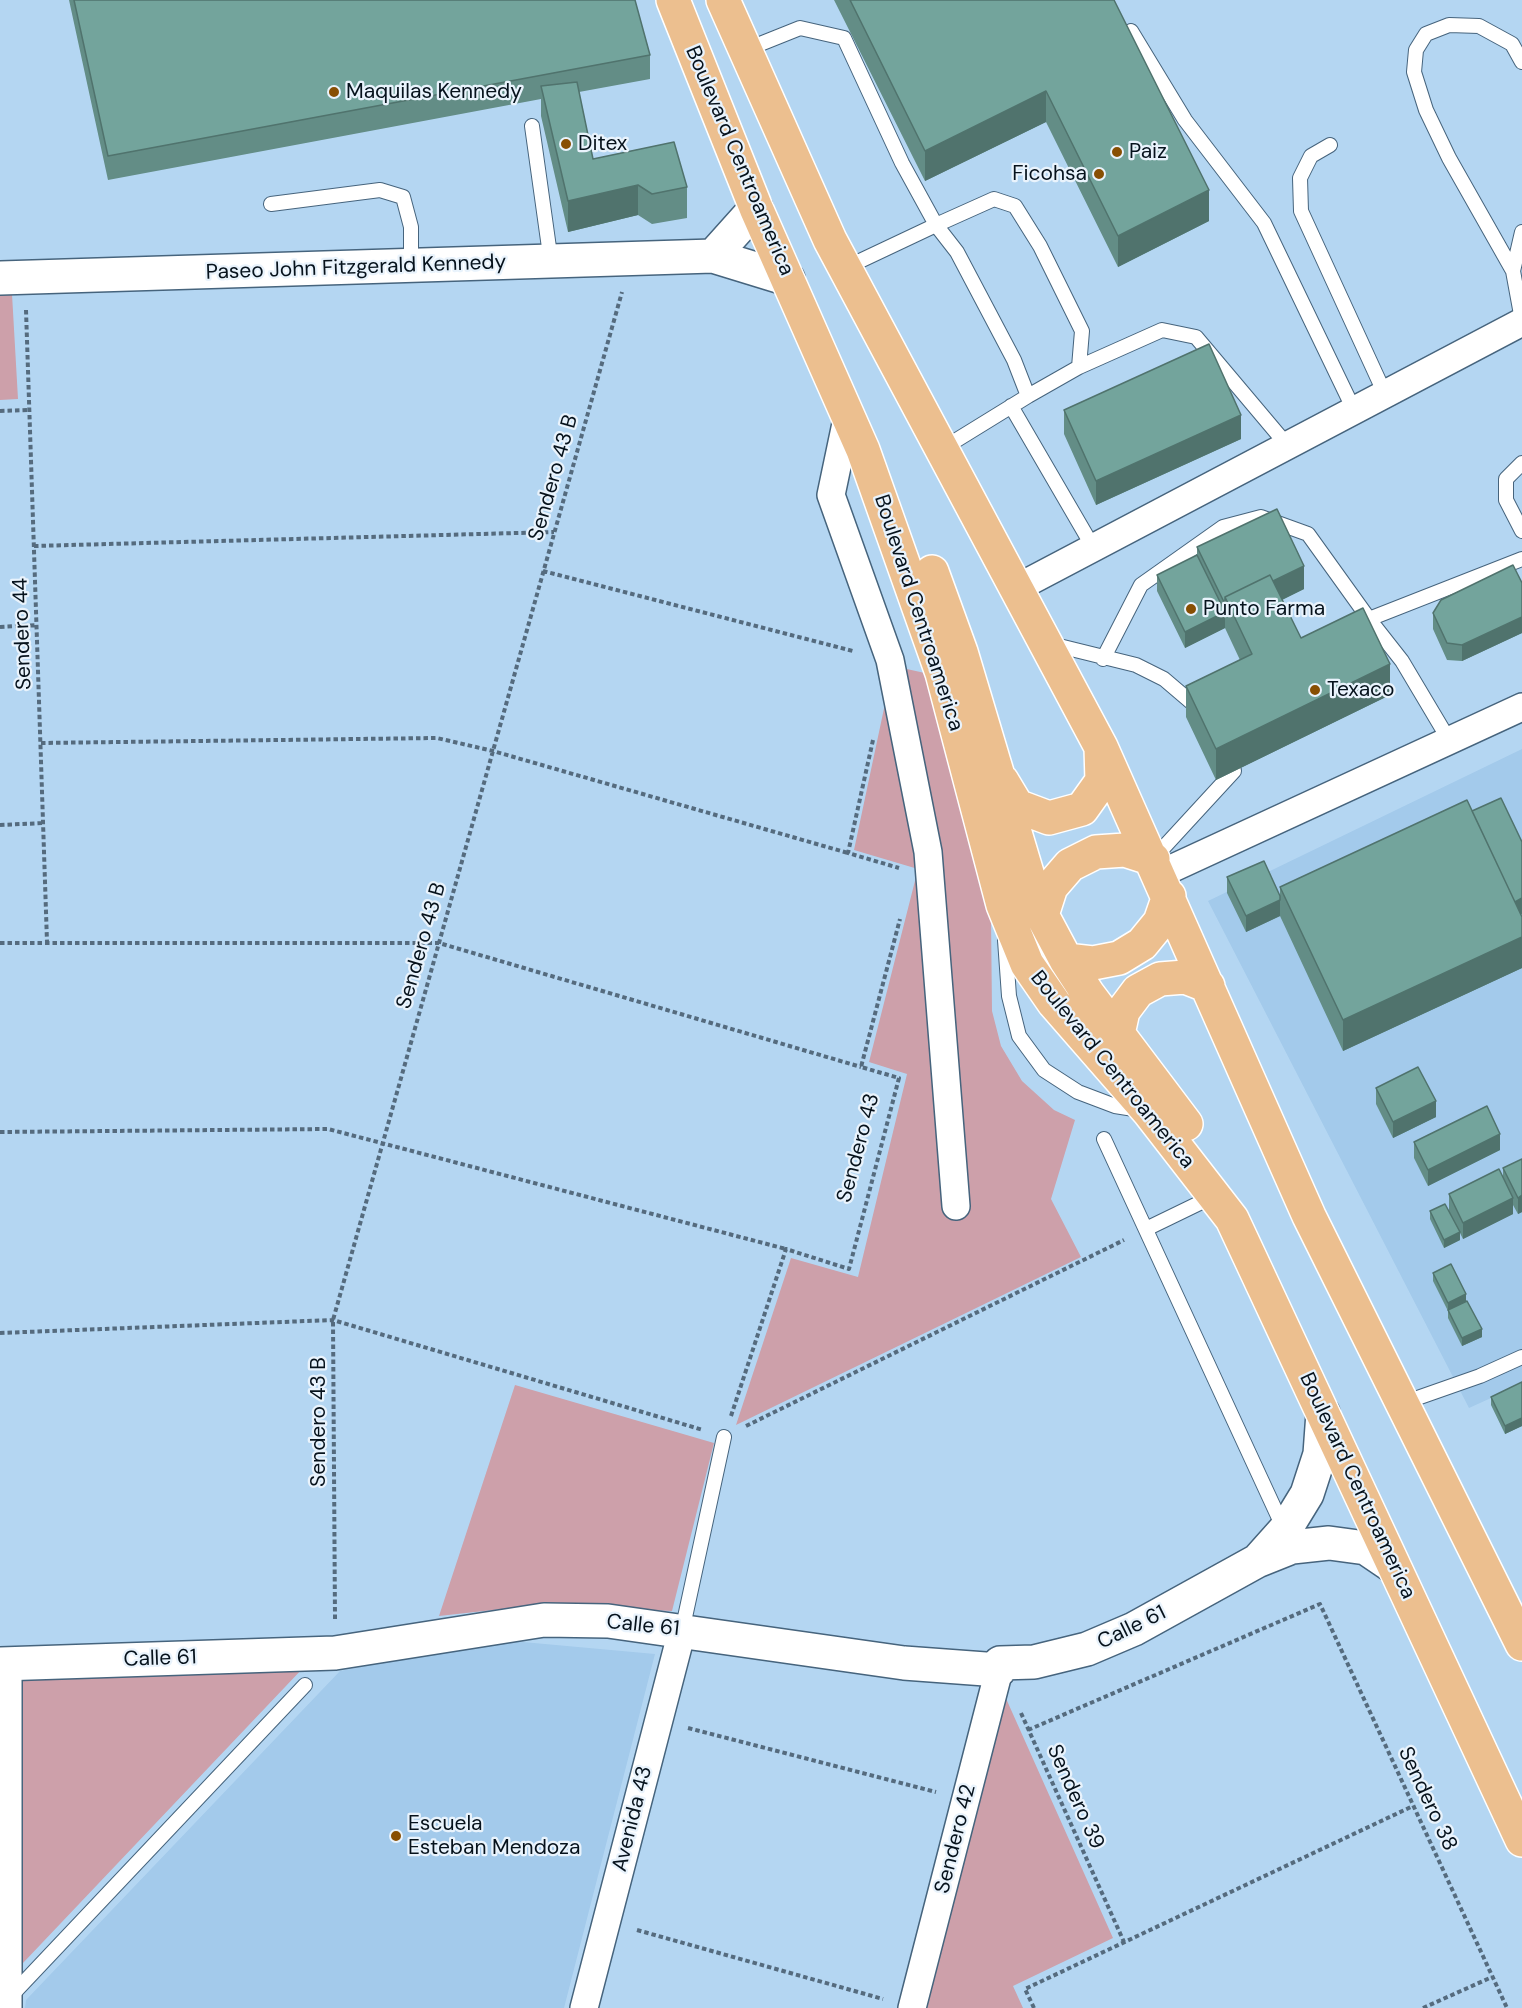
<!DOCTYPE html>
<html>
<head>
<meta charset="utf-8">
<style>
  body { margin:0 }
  canvas { display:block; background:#b4d6f2 }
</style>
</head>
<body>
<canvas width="1522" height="2008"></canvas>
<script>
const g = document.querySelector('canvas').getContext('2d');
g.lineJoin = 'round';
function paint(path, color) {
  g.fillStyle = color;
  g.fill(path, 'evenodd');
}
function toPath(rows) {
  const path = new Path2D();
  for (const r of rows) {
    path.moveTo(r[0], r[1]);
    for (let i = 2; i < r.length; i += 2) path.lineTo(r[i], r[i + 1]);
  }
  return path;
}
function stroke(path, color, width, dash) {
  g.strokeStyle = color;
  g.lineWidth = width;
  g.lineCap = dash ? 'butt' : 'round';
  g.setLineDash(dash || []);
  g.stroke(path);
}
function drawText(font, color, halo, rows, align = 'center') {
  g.font = font + ' "DM Sans",sans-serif';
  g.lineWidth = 4.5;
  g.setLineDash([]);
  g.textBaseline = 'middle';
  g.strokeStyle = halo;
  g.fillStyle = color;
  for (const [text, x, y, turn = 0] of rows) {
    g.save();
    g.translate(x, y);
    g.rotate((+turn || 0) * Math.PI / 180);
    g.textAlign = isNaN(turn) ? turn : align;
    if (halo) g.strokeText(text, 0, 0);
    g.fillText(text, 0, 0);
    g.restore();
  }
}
paint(toPath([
  [1522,749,1522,1384,1469,1408,1208,901],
  [501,1640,655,1654,564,2008,25,2008,26,2000,340,1671]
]), '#a3caeb');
paint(toPath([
  [12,294,18,399,0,400,0,295],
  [893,666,934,675,991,917,992,1011,1001,1046,1022,1081,1054,1110,1075,1120,1051,1199,1081,1257,736,1425,791,1258,858,1277,907,1074,869,1062,918,869,854,850],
  [515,1385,714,1443,672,1611,538,1605,439,1616],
  [304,1667,23,1963,20,1675],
  [1004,1694,1113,1938,1013,1986,1023,2008,901,2008]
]), '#cda0aa');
const service = toPath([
  [1131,31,1185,120,1264,223,1354,410],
  [745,50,800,28,844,38,902,163,936,225,994,199,1015,206,1040,246,1082,331,1079,367,1028,396],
  [1522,62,1512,44,1479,26,1449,25,1426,34,1416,50,1414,72,1426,110,1449,158,1513,271,1522,320],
  [532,126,551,262],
  [1330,145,1311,156,1300,178,1301,211,1385,394],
  [271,204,380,190,403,197,411,227,411,266],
  [845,268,936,225,957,252,1014,360,1028,396,942,449],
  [1513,271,1522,232],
  [1079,367,1162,330,1196,337,1287,445],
  [1011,406,1093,547],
  [1522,463,1506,479,1506,500,1522,531],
  [1361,623,1369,619,1402,661,1449,740],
  [1051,644,1136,665,1164,679,1198,708],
  [1103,659,1141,585,1223,527,1261,517,1308,534,1369,619,1522,559],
  [1153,859,1234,771],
  [1005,940,1009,996,1019,1036,1044,1070,1078,1092,1115,1106,1140,1110],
  [1104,1139,1284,1529],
  [1146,1229,1214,1196],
  [1403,1403,1480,1376,1522,1357],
  [682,1631,724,1437],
  [10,1997,305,1685]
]);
const minor = toPath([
  [848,414,831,495,890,660,928,852,956,1206],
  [1015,589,1522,322],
  [1160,874,1522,707],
  [8,1664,8,2008],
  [584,2008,682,1631],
  [912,2008,999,1670]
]);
const tertiary = toPath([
  [713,256,756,208],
  [0,278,713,256,788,279],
  [1260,1558,1285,1530,1307,1494,1320,1454,1323,1413],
  [0,1664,335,1653,544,1620,608,1621,904,1663,999,1670,1000,1663,1034,1662,1087,1649,1134,1629,1257,1561,1292,1547,1329,1543,1366,1548,1394,1567]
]);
const primary = toPath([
  [673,0,756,208,863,450,942,673,1003,905,1027,964,1054,1003,1149,1112,1232,1219,1522,1840],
  [723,0,830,240,1101,747,1309,1216,1522,1644],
  [932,572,961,652,1030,883,1042,915,1066,960,1088,994,1186,1124],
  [1002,781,1017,806,1049,818,1082,809,1102,781,1101,748],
  [1042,915,1051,887,1070,865,1096,852,1125,850,1153,859],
  [1066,960,1093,963,1119,958,1142,944,1160,922,1169,896],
  [1118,1034,1123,1011,1138,991,1160,979,1185,977,1208,986]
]);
stroke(service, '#46647d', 16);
stroke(minor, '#46647d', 30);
stroke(tertiary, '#46647d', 36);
stroke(primary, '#fff', 36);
stroke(toPath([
  [26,310,47,942],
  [0,411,29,410],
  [34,546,554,532],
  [543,571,853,651],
  [0,627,37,625],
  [873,740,848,853,899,868],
  [41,743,437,738,493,751,848,853],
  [0,825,44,823],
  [0,943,439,943,861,1067],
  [0,1132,328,1129,786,1249],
  [0,1333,333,1320,703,1430],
  [731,1416,786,1249,849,1269,899,1078,861,1067,900,919],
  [746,1426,1124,1240],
  [335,1619,333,1320,622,292],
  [1021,1713,1124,1942],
  [688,1728,936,1792],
  [1028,1730,1320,1604,1507,2008],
  [637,1930,883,1999],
  [1034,2008,1025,1989,1413,1806],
  [1423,2008,1492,1977]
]), '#556b7e', 4, [4.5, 3]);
stroke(service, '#fff', 14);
stroke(minor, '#fff', 27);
stroke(tertiary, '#fff', 33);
stroke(primary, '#ecbf8f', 33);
paint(toPath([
  [69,0,635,0,650,55,650,79,579,92,593,159,687,187,687,218,652,224,638,215,568,232,541,116,541,99,108,180],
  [834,0,1114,0,1209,221,1118,267,1046,122,925,181],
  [1064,410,1241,439,1096,505,1064,434],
  [1197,547,1304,589,1282,600,1301,638,1390,695,1216,780,1186,717,1186,686,1240,660,1225,628,1185,648,1157,591,1157,575,1197,555],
  [1522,583,1522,633,1462,661,1447,660,1433,629,1433,613],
  [1472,811,1522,842,1522,914,1521,915,1522,917,1522,968,1343,1051,1280,916,1246,932,1227,893,1227,877,1280,896,1280,887],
  [1376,1088,1436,1117,1393,1138,1376,1104],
  [1414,1142,1500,1150,1428,1186,1414,1158],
  [1522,1159,1522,1212,1518,1214,1513,1205,1513,1214,1463,1239,1460,1233,1460,1240,1444,1248,1430,1219,1430,1211,1449,1210,1449,1194,1503,1177,1503,1168],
  [1433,1273,1466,1301,1482,1337,1462,1346,1448,1318,1448,1311,1433,1281],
  [1522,1382,1522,1426,1505,1434,1491,1405,1491,1397]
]), '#638d86');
paint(toPath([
  [1046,91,1046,122,925,181,925,151],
  [638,185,638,215,568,232,568,201],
  [1209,190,1209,221,1118,267,1118,236],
  [1241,415,1241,439,1096,505,1096,481],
  [1304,566,1304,589,1237,622,1228,603],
  [1225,612,1225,628,1185,648,1185,632],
  [1522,617,1522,633,1462,661,1462,645],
  [1390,664,1390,695,1216,780,1216,749],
  [1522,898,1522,914,1511,919,1511,903],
  [1280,900,1280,916,1246,932,1246,916],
  [1522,937,1522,968,1343,1051,1343,1020],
  [1436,1101,1436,1117,1393,1138,1393,1122],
  [1500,1134,1500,1150,1428,1186,1428,1170],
  [1522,1195,1522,1212,1518,1214,1518,1198],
  [1513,1198,1513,1214,1463,1239,1463,1223],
  [1460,1232,1460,1240,1444,1248,1444,1240],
  [1466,1294,1466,1303,1448,1312,1448,1303],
  [1482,1329,1482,1337,1462,1346,1462,1338],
  [1522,1418,1522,1426,1505,1434,1505,1426]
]), '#50736d');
const building = toPath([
  [74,0,635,0,650,55,108,156,74,0],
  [850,0,1114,0,1209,190,1118,236,1046,91,925,151,850,0],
  [577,82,593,159,674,142,687,187,652,194,638,185,568,201,541,86,577,82],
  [1209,344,1241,415,1096,481,1064,410,1209,344],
  [1277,509,1304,566,1273,581,1270,575,1225,597,1225,604,1197,547,1277,509],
  [1197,555,1225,612,1185,632,1157,575,1197,555],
  [1513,565,1522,583,1522,617,1462,645,1447,643,1433,613,1441,600,1513,565],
  [1270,575,1301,638,1363,608,1390,664,1216,749,1186,686,1252,654,1225,597,1270,575],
  [1501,798,1522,842,1522,898,1515,902,1472,811,1501,798],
  [1467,800,1522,917,1522,937,1343,1020,1280,887,1467,800],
  [1264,861,1280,896,1280,900,1246,916,1227,877,1264,861],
  [1418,1067,1436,1101,1393,1122,1376,1088,1418,1067],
  [1487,1106,1500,1134,1428,1170,1414,1142,1487,1106],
  [1522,1159,1522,1195,1518,1198,1503,1168,1522,1159],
  [1499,1169,1513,1198,1463,1223,1449,1194,1499,1169],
  [1445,1204,1460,1232,1444,1240,1430,1211,1445,1204],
  [1451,1264,1466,1294,1448,1303,1433,1273,1451,1264],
  [1467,1301,1482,1329,1462,1338,1448,1310,1467,1301],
  [1522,1382,1522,1418,1505,1426,1491,1397,1522,1382]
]);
paint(building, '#73a49c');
stroke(building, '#50736d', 1.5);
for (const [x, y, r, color] of [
  [334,92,6,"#884f03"],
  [566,144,6,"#884f03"],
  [1117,152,6,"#884f03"],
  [1099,174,6,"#884f03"],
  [1191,609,6,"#884f03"],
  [1315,690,6,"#884f03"],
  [396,1836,6,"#884f03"]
]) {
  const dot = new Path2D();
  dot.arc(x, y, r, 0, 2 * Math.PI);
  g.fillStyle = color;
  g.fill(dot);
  stroke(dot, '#e9f3fc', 2);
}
drawText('21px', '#06121c', '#e9f3fc', [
  ["Maquilas Kennedy",346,92],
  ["Ditex",578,144],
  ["Paiz",1129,152],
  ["Ficohsa",1087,174,"right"],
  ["Punto Farma",1203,609],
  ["Texaco",1327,690],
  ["Escuela",408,1824],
  ["Esteban Mendoza",408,1848]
], 'left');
drawText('21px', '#06121c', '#e9f3fc', [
  ["Boulevard Centroamerica",739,161,67],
  ["Paseo John Fitzgerald Kennedy",356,268,-2],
  ["Sendero 43 B",554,478,-74],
  ["Boulevard Centroamerica",918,613,72],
  ["Sendero 44",23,634,-92],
  ["Sendero 43 B",422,946,-74],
  ["Boulevard Centroamerica",1112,1070,51],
  ["Sendero 43",859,1148,-75],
  ["Sendero 43 B",319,1422,-90],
  ["Boulevard Centroamerica",1357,1486,65],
  ["Calle 61",643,1626,6],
  ["Calle 61",1132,1628,-26],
  ["Calle 61",160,1659,-2],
  ["Sendero 39",1075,1797,66],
  ["Sendero 38",1427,1799,65],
  ["Avenida 43",633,1819,-76],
  ["Sendero 42",956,1839,-76]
]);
</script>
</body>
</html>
